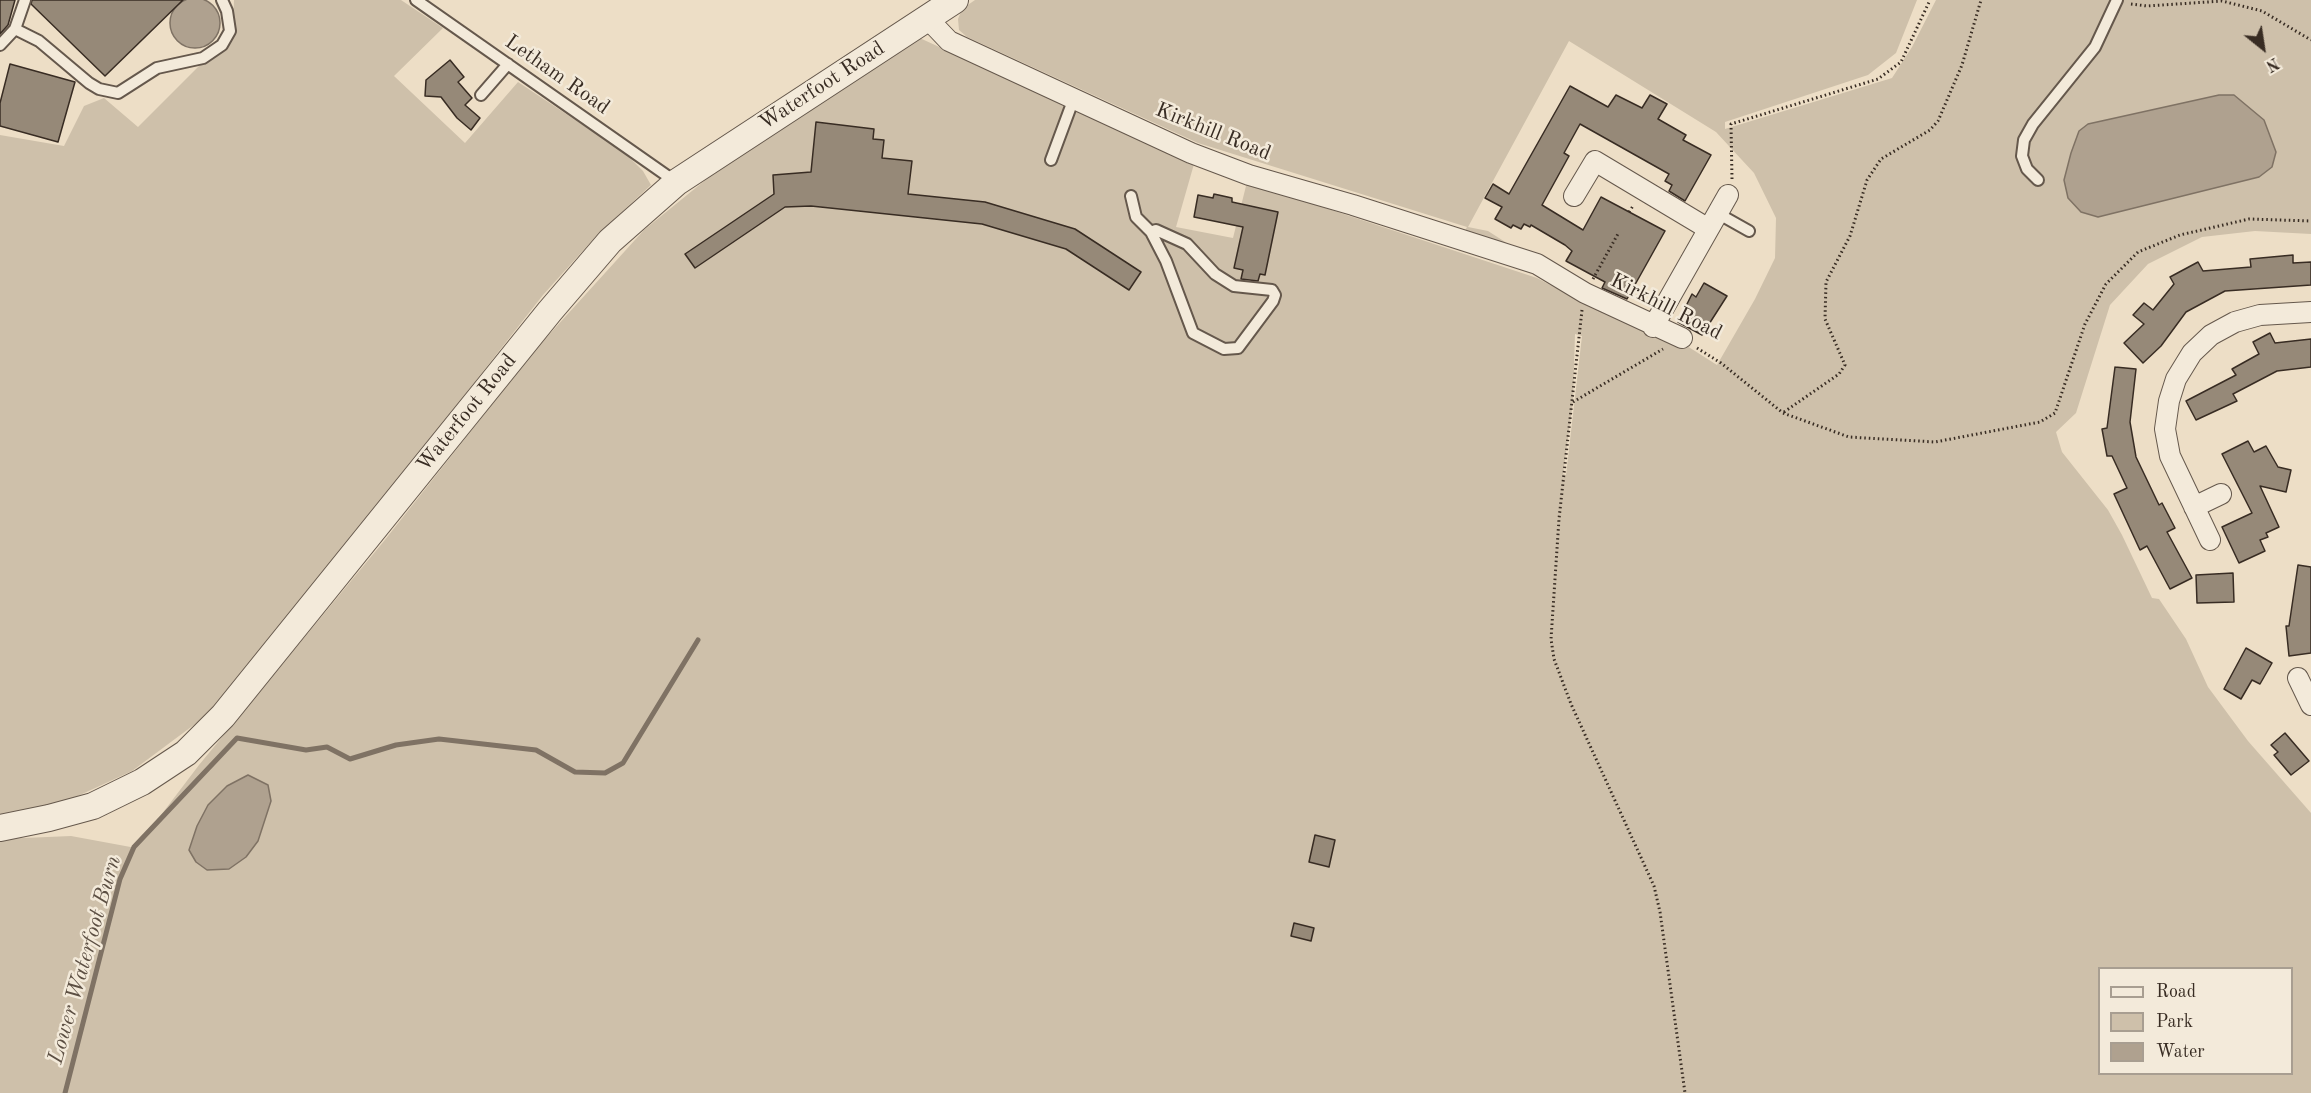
<!DOCTYPE html>
<html>
<head>
<meta charset="utf-8">
<style>
  body { margin:0 }
  #map { position:relative; width:2311px; height:1093px; overflow:hidden; background:#eddec6; font-family:"Old Standard TT",serif }
  canvas { display:block }
  .legend { position:absolute; left:2098px; top:967px; width:195px; height:108px; box-sizing:border-box; background:#f3eada; border:2px solid #a89e91; margin:0; padding:8px 10px; list-style:none; font-size:18px; color:#382c23 }
  .legend li { display:flex; align-items:center; gap:12px; height:30px }
  .legend b { width:30px; border:2px solid #a89e91 }
  .north { position:absolute; left:2233px; top:18px; width:60px; height:60px; -webkit-text-stroke:4px #f3eada; paint-order:stroke; rotate:150deg; font-size:16px; font-weight:700; line-height:24px; text-align:center; color:#382c23 }
  .north::after { content:''; display:block; margin:auto; width:21px; height:27px; background:#382c23; clip-path:polygon(50% 0,100% 100%,50% 72%,0 100%) }
</style>
</head>
<body>
<div id="map">
<canvas width="2311" height="1093"></canvas>
<ul class="legend">
<li><b style="height:8px;background:#f3eada"></b>Road</li>
<li><b style="height:16px;background:#cec0aa"></b>Park</li>
<li><b style="height:16px;background:#afa18f"></b>Water</li>
</ul>
<div class="north">N</div>
</div>
<script>
const g = document.querySelector('canvas').getContext('2d');
g.lineJoin = 'round';
function paint(path, color) {
  g.fillStyle = color;
  g.fill(path, 'evenodd');
}
function toPath(rows) {
  const path = new Path2D();
  for (const r of rows) {
    if (r.length === 3) {
      path.moveTo(r[0] + r[2], r[1]);
      path.arc(r[0], r[1], r[2], 0, 2 * Math.PI);
      continue;
    }
    path.moveTo(r[0], r[1]);
    for (let i = 2; i < r.length; i += 2) path.lineTo(r[i], r[i + 1]);
  }
  return path;
}
function stroke(path, color, width, dash) {
  g.strokeStyle = color;
  g.lineWidth = width;
  g.lineCap = dash ? 'butt' : 'round';
  g.setLineDash(dash || []);
  g.stroke(path);
}
function drawText(font, color, halo, rows, align = 'center') {
  g.font = font + ' "Old Standard TT",serif';
  g.lineWidth = 5;
  g.setLineDash([]);
  g.textBaseline = 'middle';
  g.strokeStyle = halo;
  g.fillStyle = color;
  for (const [text, x, y, turn = 0] of rows) {
    g.save();
    g.translate(x, y);
    g.rotate((+turn || 0) * Math.PI / 180);
    g.textAlign = isNaN(turn) ? turn : align;
    if (halo) g.strokeText(text, 0, 0);
    g.fillText(text, 0, 0);
    g.restore();
  }
}
paint(toPath([
  [234,0,401,0,443,28,394,76,465,143,518,82,625,153,643,171,651,185,598,234,543,295,222,704,132,771,67,801,0,816,0,135,64,146,84,106,104,98,138,127,201,64,225,50,233,30],
  [975,0,1917,0,1896,53,1868,75,1725,122,1725,129,1892,78,1912,47,1936,0,2311,0,2311,234,2255,231,2202,237,2148,264,2110,305,2076,413,2056,432,2062,452,2108,510,2122,535,2152,598,2159,599,2186,639,2208,687,2248,741,2311,813,2311,1093,0,1093,0,839,71,836,136,848,199,765,384,541,536,349,644,230,730,160,911,34,1194,164,1176,227,1233,238,1247,182,1537,278,1575,298,1583,280,1717,365,1755,299,1775,258,1776,218,1754,173,1716,132,1569,41,1468,227,1488,231,1513,247,1463,234,1467,227,1198,143,967,37,959,30,958,19,962,9],
  [1575,334,1582,336,1566,475,1563,474,1573,402],
  [2100,968,2292,968,2292,1074,2100,1074]
]), '#cec0aa');
const water = toPath([
  [195,23,25],
  [2219,95,2234,95,2264,120,2276,152,2272,167,2259,177,2098,217,2081,212,2068,198,2064,180,2071,153,2079,131,2088,124,2219,95],
  [248,775,268,785,271,801,258,841,246,857,229,869,207,870,196,862,189,850,197,826,208,805,227,786,248,775]
]);
paint(water, '#afa18f');
stroke(water, '#7f7264', 1.5);
stroke(toPath([
  [65,1093,120,879,134,847,237,738,306,750,327,747,350,759,396,745,439,739,536,750,575,772,605,773,623,763,698,640]
]), '#7f7264', 5);
const building = toPath([
  [0,0,15,0,8,25,0,34,0,0],
  [32,0,183,0,105,76,31,4,32,0],
  [450,60,464,77,458,82,472,98,465,105,480,118,471,130,457,118,441,97,425,96,426,80,450,60],
  [10,64,75,82,58,142,0,126,0,103,10,64],
  [1570,86,1608,107,1616,95,1642,108,1650,95,1667,104,1658,119,1686,135,1683,140,1711,155,1685,201,1669,191,1672,185,1665,181,1669,174,1580,124,1564,153,1569,156,1542,205,1583,230,1601,197,1665,231,1627,299,1602,288,1605,282,1566,261,1572,251,1565,245,1531,225,1530,227,1524,224,1521,229,1513,225,1511,228,1495,219,1502,207,1485,198,1493,184,1509,194,1570,86],
  [816,122,874,129,873,139,884,140,882,158,912,161,908,194,985,202,1075,229,1141,272,1129,290,1066,249,982,224,811,206,785,207,695,268,685,254,774,194,773,175,811,172,816,122],
  [1214,194,1232,198,1232,202,1278,212,1265,275,1260,274,1258,281,1241,279,1243,270,1234,268,1243,227,1194,217,1198,195,1213,198,1214,194],
  [2293,255,2293,263,2311,262,2311,285,2225,291,2186,312,2161,346,2143,363,2124,343,2144,324,2133,315,2144,303,2153,310,2174,284,2170,277,2198,262,2203,271,2251,267,2250,259,2293,255],
  [1704,283,1727,296,1702,335,1678,322,1692,294,1696,297,1704,283],
  [2270,333,2275,343,2311,339,2311,367,2277,371,2233,394,2237,401,2196,420,2186,401,2236,375,2232,369,2259,354,2253,342,2270,333],
  [2115,367,2136,369,2130,422,2136,457,2159,505,2162,503,2175,528,2167,532,2192,578,2170,589,2147,546,2140,550,2114,494,2127,488,2112,456,2107,456,2102,429,2107,428,2115,367],
  [2248,441,2254,452,2266,446,2278,467,2291,470,2286,492,2260,486,2279,527,2266,533,2268,537,2260,540,2265,551,2239,563,2222,527,2252,513,2222,454,2248,441],
  [2298,565,2311,567,2311,653,2289,656,2286,626,2289,626,2298,565],
  [2233,573,2234,602,2197,603,2196,575,2233,573],
  [2246,648,2272,663,2260,684,2252,680,2241,699,2224,689,2246,648],
  [2285,733,2309,761,2291,775,2274,755,2278,752,2271,745,2285,733],
  [1315,835,1335,840,1329,867,1309,862,1315,835],
  [1294,923,1314,928,1311,941,1291,936,1294,923]
]);
paint(building, '#968978');
stroke(building, '#382c23', 1.5);
const service = toPath([
  [416,0,676,182],
  [15,29,39,41,89,83,99,89,118,93,157,68,203,58,222,45,230,31,227,11,222,0],
  [0,45,15,29,25,0],
  [481,95,508,64],
  [1051,160,1074,98],
  [2038,180,2027,169,2022,156,2024,140,2033,124,2095,47,2117,0],
  [1131,196,1136,217,1151,232,1166,261,1193,333,1224,349,1238,348,1273,301,1275,295,1272,290,1234,286,1215,274,1187,244,1156,230,1151,232],
  [1717,213,1749,231]
]);
const minor = toPath([
  [927,18,949,41,1191,153,1249,175,1353,205,1537,264,1585,293,1682,338],
  [1574,196,1595,161,1707,228],
  [1653,327,1728,195],
  [2194,507,2221,494],
  [2210,540,2170,456,2165,429,2169,401,2176,379,2192,353,2211,335,2235,322,2260,315,2311,312],
  [2298,678,2311,705]
]);
const tertiary = toPath([
  [0,828,49,818,93,806,142,782,186,753,223,716,550,311,610,241,677,182,955,0]
]);
stroke(service, '#65584c', 14);
stroke(minor, '#65584c', 22);
stroke(tertiary, '#65584c', 28);
stroke(toPath([
  [2131,4,2147,6,2222,1,2262,11,2311,40],
  [1732,179,1731,124,1878,79,1901,62,1930,0],
  [1629,212,1633,206],
  [1593,279,1619,232],
  [1582,310,1559,519,1551,639,1554,659,1571,704,1654,886,1660,912,1685,1093],
  [1697,348,1721,363,1783,413,1849,437,1935,442,2040,422,2055,413,2085,324,2106,284,2138,252,2180,235,2249,219,2311,221],
  [1573,402,1663,349],
  [1784,412,1839,374,1845,365,1825,319,1826,282,1850,236,1867,180,1881,159,1930,130,1938,121,1962,65,1981,0]
]), '#382c23', 3, [1.5, 3]);
stroke(service, '#f3eada', 10);
stroke(minor, '#f3eada', 20);
stroke(tertiary, '#f3eada', 26);
drawText('21px', '#382c23', '#f3eada', [
  ["Letham Road",557,75,35],
  ["Waterfoot Road",822,86,-33],
  ["Kirkhill Road",1213,132,22],
  ["Kirkhill Road",1666,307,27],
  ["Waterfoot Road",467,413,-51]
]);
drawText('italic 22px', '#5c4f43', '#f3eada', [
  ["Lower Waterfoot Burn",85,960,-74]
]);
</script>
</body>
</html>
